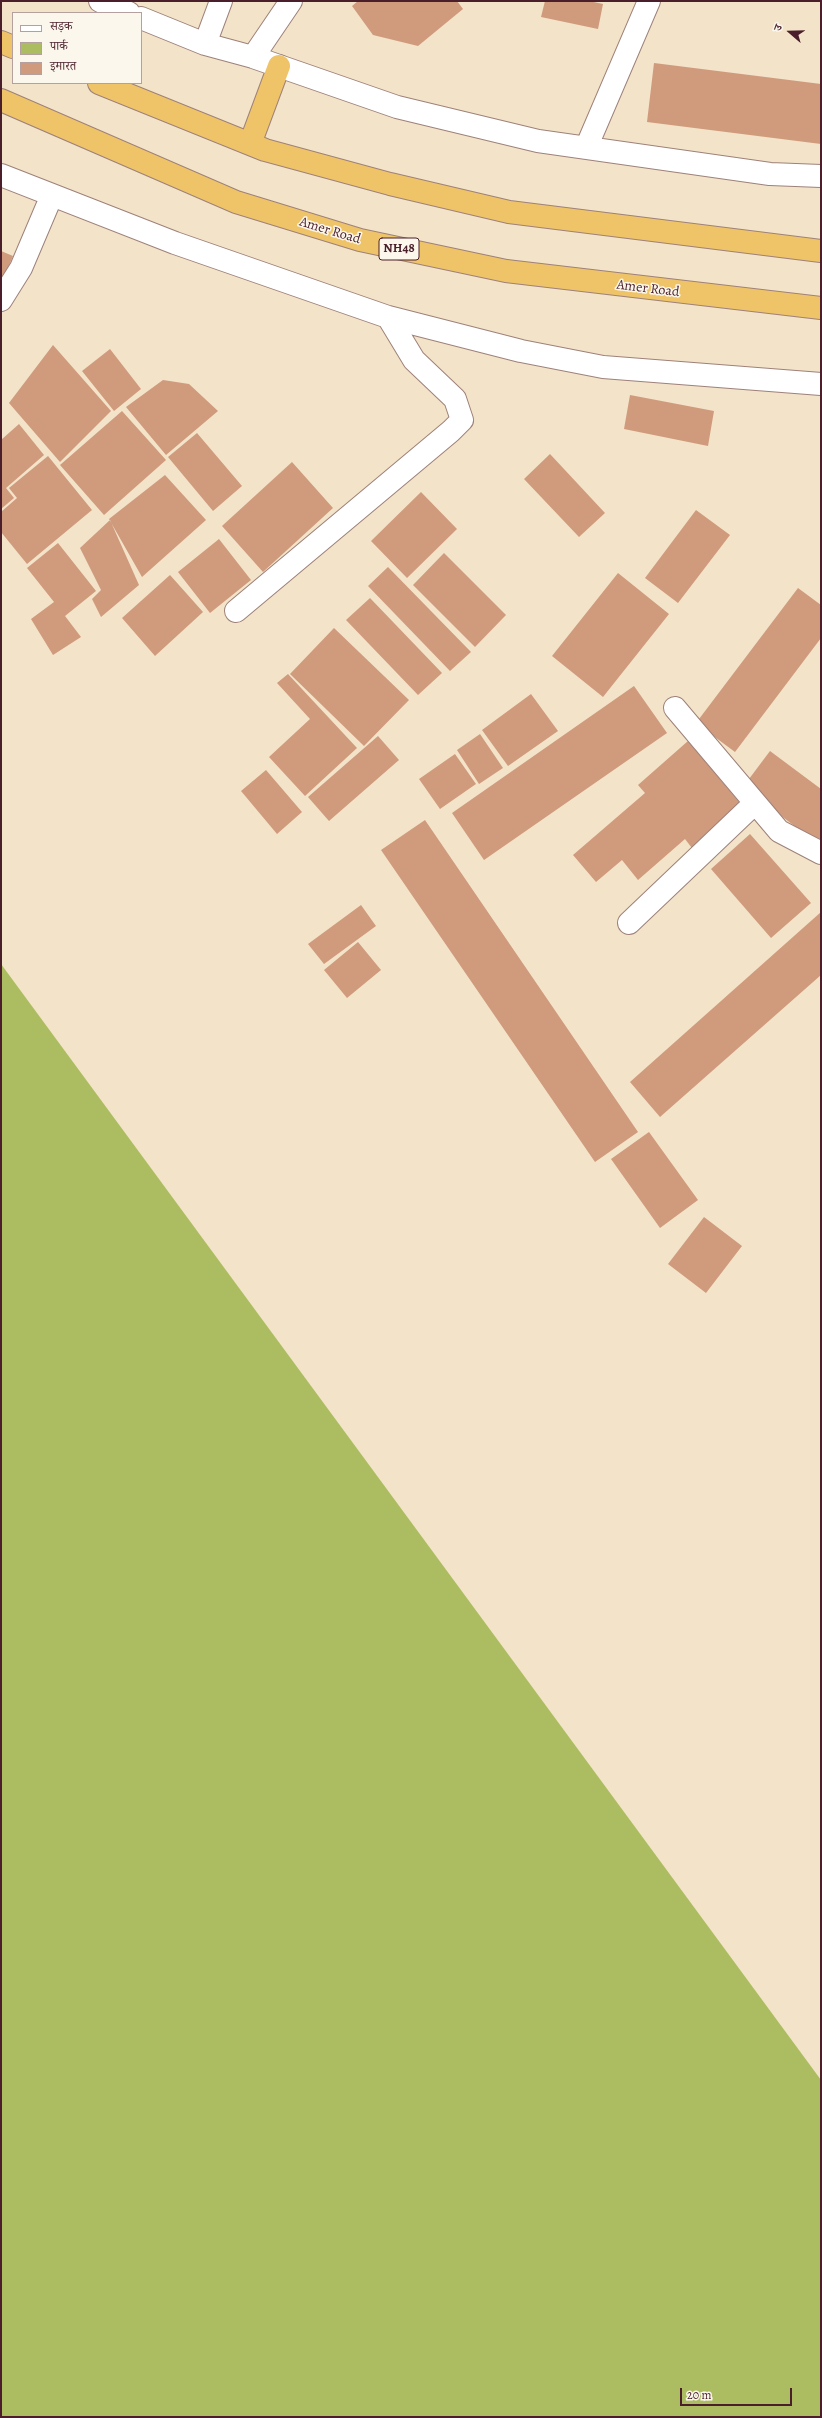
<!DOCTYPE html>
<html>
<head>
<meta charset="utf-8">
<style>
  body { margin:0 }
  #map { position:relative; width:822px; height:2418px; overflow:hidden; background:#f3e3c8; font-family:Alegreya,"Noto Serif Devanagari",serif }
  canvas { display:block }
  .frame { position:absolute; inset:0; border:2px solid #4a1f2b; pointer-events:none }
  .legend { position:absolute; left:12px; top:12px; width:130px; height:72px; box-sizing:border-box; background:#fbf7ec; border:1px solid #b4a19f; margin:0; padding:5px 7px; list-style:none; font-size:12px; color:#4a1f2b }
  .legend li { display:flex; align-items:center; gap:8px; height:20px }
  .legend b { width:20px; border:1px solid #b4a19f }
  .north { position:absolute; left:770px; top:12px; width:40px; height:40px; -webkit-text-stroke:3px #fbf7ec; paint-order:stroke; rotate:290deg; font-size:11px; font-weight:700; line-height:16px; text-align:center; color:#4a1f2b }
  .north::after { content:''; display:block; margin:auto; width:14px; height:18px; background:#4a1f2b; clip-path:polygon(50% 0,100% 100%,50% 72%,0 100%) }
  .scale { position:absolute; left:680px; top:2388px; width:112px; height:18px; box-sizing:border-box; border:2px solid #4a1f2b; border-top:0; padding-left:5px; font-size:12px; line-height:14px; white-space:nowrap; color:#4a1f2b; -webkit-text-stroke:3px #fbf7ec; paint-order:stroke }
</style>
</head>
<body>
<div id="map">
<canvas width="822" height="2418"></canvas>
<div class="frame"></div>
<ul class="legend">
<li><b style="height:5px;background:#fff"></b>सड़क</li>
<li><b style="height:11px;background:#acbd61"></b>पार्क</li>
<li><b style="height:11px;background:#d09a7d"></b>इमारत</li>
</ul>
<div class="north">उ</div>
<div class="scale">20 m</div>
</div>
<script>
const g = document.querySelector('canvas').getContext('2d');
g.lineJoin = 'round';
function paint(path, color) {
  g.fillStyle = color;
  g.fill(path, 'evenodd');
}
function toPath(rows) {
  const path = new Path2D();
  for (const r of rows) {
    path.moveTo(r[0], r[1]);
    for (let i = 2; i < r.length; i += 2) path.lineTo(r[i], r[i + 1]);
  }
  return path;
}
function stroke(path, color, width, dash) {
  g.strokeStyle = color;
  g.lineWidth = width;
  g.lineCap = dash ? 'butt' : 'round';
  g.setLineDash(dash || []);
  g.stroke(path);
}
function drawText(font, color, halo, rows, align = 'center') {
  g.font = font + ' Alegreya,serif';
  g.lineWidth = 3;
  g.setLineDash([]);
  g.textBaseline = 'middle';
  g.strokeStyle = halo;
  g.fillStyle = color;
  for (const [text, x, y, turn = 0] of rows) {
    g.save();
    g.translate(x, y);
    g.rotate((+turn || 0) * Math.PI / 180);
    g.textAlign = isNaN(turn) ? turn : align;
    if (halo) g.strokeText(text, 0, 0);
    g.fillText(text, 0, 0);
    g.restore();
  }
}
paint(toPath([
  [1,964,821,2080,821,2417,1,2417]
]), '#acbd61');
paint(toPath([
  [358,1,457,1,463,9,418,46,373,35,352,6],
  [545,1,589,1,603,4,598,29,541,17],
  [654,63,821,84,821,144,647,122],
  [1,251,13,256,1,284],
  [53,345,111,411,60,462,9,403],
  [110,349,141,389,114,411,82,371],
  [163,380,189,384,218,411,166,455,126,407],
  [630,395,714,411,708,446,624,429],
  [122,411,166,460,104,515,60,465],
  [19,424,44,455,6,488,14,498,1,509,1,440],
  [197,433,242,486,213,511,168,457],
  [550,454,605,513,579,537,524,479],
  [48,456,92,510,27,564,1,532,1,512,17,498,9,488],
  [292,462,333,508,263,572,222,526],
  [165,475,206,520,142,577,109,519],
  [421,492,457,529,407,578,371,541],
  [696,510,730,535,678,603,645,578],
  [110,520,139,585,101,617,92,599,101,590,80,548],
  [219,539,251,580,210,613,178,572],
  [58,543,96,591,65,616,81,637,53,655,31,619,54,602,27,568],
  [444,553,506,615,475,647,413,585],
  [388,567,471,652,450,671,368,586],
  [618,573,669,614,603,697,552,656],
  [170,575,203,612,155,656,122,618],
  [798,588,821,605,821,638,735,752,696,723],
  [370,598,442,673,418,695,346,620],
  [334,628,409,700,364,746,290,674],
  [288,674,357,748,305,796,269,757,310,719,277,683],
  [634,686,667,733,484,860,452,813],
  [531,694,558,731,508,766,482,730],
  [480,734,503,768,479,784,457,750],
  [378,736,399,760,329,821,308,797],
  [688,741,745,809,695,852,685,839,638,880,622,860,596,882,573,855,645,793,638,785],
  [770,751,821,789,821,846,743,787],
  [455,754,476,784,440,809,419,779],
  [266,770,302,812,277,834,241,791],
  [425,820,638,1132,595,1162,381,850],
  [750,834,811,903,771,938,711,869],
  [361,905,376,926,324,964,308,944],
  [821,912,821,975,660,1117,630,1082],
  [358,942,381,970,347,998,324,970],
  [649,1132,698,1200,660,1228,611,1159],
  [704,1217,742,1246,706,1293,668,1264]
]), '#d09a7d');
const minor = toPath([
  [100,1,129,13],
  [141,18,205,44,253,57,397,107,538,141,770,174,821,176],
  [205,44,221,1],
  [253,57,291,1],
  [586,148,649,1],
  [1,175,175,243,388,317,521,351,603,367,821,384],
  [1,300,21,268,52,195],
  [236,611,451,431,462,420,455,399,414,360,388,317],
  [675,708,779,831,821,853],
  [629,923,755,803]
]);
const highway = toPath([
  [1,42,13,47],
  [99,83,265,150,390,184,509,212,821,251],
  [1,100,236,202,360,240,506,271,821,308],
  [250,144,279,66]
]);
stroke(minor, '#9e817a', 24);
stroke(highway, '#9e817a', 24);
stroke(minor, '#fff', 22);
stroke(highway, '#efc469', 22);
for (const [x, y, w] of [
  [399,249,40]
]) {
  const box = new Path2D();
  box.roundRect(x - w / 2, y - 11, w, 22, 3);
  g.fillStyle = '#fbf7ec';
  g.fill(box);
  stroke(box, '#4a1f2b', 1);
}
drawText('bold 13px', '#4a1f2b', null, [
  ["NH48",399,249]
]);
drawText('14px', '#4a1f2b', '#fbf7ec', [
  ["Amer Road",330,231,17],
  ["Amer Road",648,289,7]
]);
</script>
</body>
</html>
